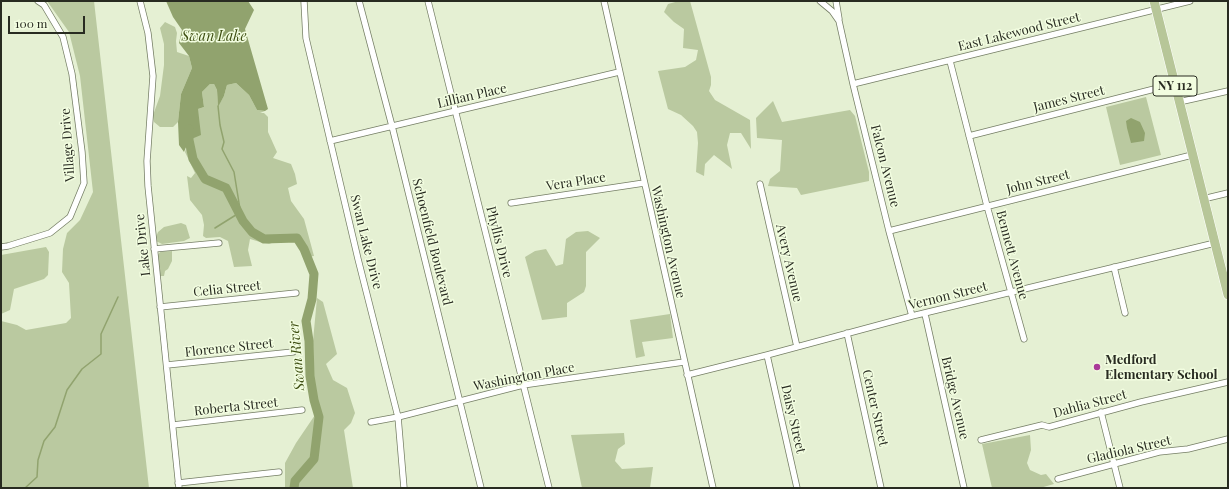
<!DOCTYPE html>
<html>
<head>
<meta charset="utf-8">
<style>
  body { margin:0 }
  #map { position:relative; width:1229px; height:489px; overflow:hidden; background:#e5f0d3; font-family:"Playfair Display",serif }
  canvas { display:block }
  .frame { position:absolute; inset:0; border:2px solid #282b21; pointer-events:none }
  .scale { position:absolute; left:8px; top:16px; width:77px; height:18px; box-sizing:border-box; border:2px solid #282b21; border-top:0; padding-left:5px; font-size:12px; line-height:14px; white-space:nowrap; color:#282b21; -webkit-text-stroke:3px #f2fde0; paint-order:stroke }
</style>
</head>
<body>
<div id="map">
<canvas width="1229" height="489"></canvas>
<div class="frame"></div>
<div class="scale">100 m</div>
</div>
<script>
const g = document.querySelector('canvas').getContext('2d');
g.lineJoin = 'round';
function paint(path, color) {
  g.fillStyle = color;
  g.fill(path, 'evenodd');
}
function toPath(rows) {
  const path = new Path2D();
  for (const r of rows) {
    path.moveTo(r[0], r[1]);
    for (let i = 2; i < r.length; i += 2) path.lineTo(r[i], r[i + 1]);
  }
  return path;
}
function stroke(path, color, width, dash) {
  g.strokeStyle = color;
  g.lineWidth = width;
  g.lineCap = dash ? 'butt' : 'round';
  g.setLineDash(dash || []);
  g.stroke(path);
}
function drawText(font, color, halo, rows, align = 'center') {
  g.font = font + ' "Playfair Display",serif';
  g.lineWidth = 3;
  g.setLineDash([]);
  g.textBaseline = 'middle';
  g.strokeStyle = halo;
  g.fillStyle = color;
  for (const [text, x, y, turn = 0] of rows) {
    g.save();
    g.translate(x, y);
    g.rotate((+turn || 0) * Math.PI / 180);
    g.textAlign = isNaN(turn) ? turn : align;
    if (halo) g.strokeText(text, 0, 0);
    g.fillText(text, 0, 0);
    g.restore();
  }
}
paint(toPath([
  [47,1,94,1,149,488,1,488,1,321,17,325,26,330,66,323,71,318,69,283,62,272,63,249,67,233,80,220,93,192,80,76,69,32],
  [679,1,690,1,711,77,711,85,709,91,715,100,750,120,751,149,741,133,730,133,727,145,732,169,714,155,705,164,704,176,696,172,698,143,697,132,693,126,681,115,668,109,658,71,685,67,696,60,698,50,683,48,684,29,674,22,664,12,668,4],
  [165,22,175,27,177,33,176,41,177,52,189,56,192,68,181,94,178,122,173,127,160,127,154,122,153,115,160,96,164,65,164,44,160,28],
  [236,83,249,95,257,110,265,111,260,113,264,113,268,117,268,132,277,152,273,158,291,164,295,174,297,184,288,188,291,201,304,219,314,256,307,257,300,243,295,240,277,241,269,244,260,242,250,239,248,250,252,266,234,267,228,241,220,237,206,238,203,236,204,225,202,215,190,200,187,176,191,178,195,173,185,152,198,109,204,107,202,92,210,84,214,84,217,90,218,106,224,96,227,85],
  [1146,97,1161,155,1120,165,1106,107],
  [773,101,782,122,850,110,855,116,869,172,869,181,801,195,797,188,768,186,770,179,780,171,782,140,757,138,756,118],
  [181,223,186,225,190,238,184,241,162,244,156,241,156,237,158,232,164,227],
  [588,231,600,238,586,252,586,286,584,292,567,303,567,317,542,320,525,257,535,251,546,249,556,266,563,264,566,239,576,232],
  [46,247,49,252,48,275,44,279,14,289,10,310,1,314,1,255],
  [172,251,172,261,168,269,165,271,164,276,160,276,158,255,160,252],
  [317,298,323,302,337,354,326,364,333,380,347,388,355,413,351,423,344,430,353,488,285,488,285,463,296,443,315,415,313,341],
  [670,314,673,338,642,342,645,356,636,358,630,320],
  [624,433,625,444,618,449,615,461,622,469,653,467,650,488,582,488,571,435],
  [1030,435,1031,450,1027,463,1030,470,1041,475,1046,474,1054,484,1040,488,992,488,982,444]
]), '#bac9a0');
paint(toPath([
  [166,1,248,1,254,10,245,29,268,109,265,111,257,110,249,95,236,83,227,85,224,96,218,107,217,90,214,84,210,84,202,92,204,107,198,109,201,135,189,140,184,152,179,145,178,122,181,94,192,68,189,56,179,43,182,30,173,17],
  [1131,118,1140,122,1145,133,1144,141,1131,143,1127,128,1126,121]
]), '#91a36e');
stroke(toPath([
  [215,228,239,213,240,209,234,172,222,149,224,142,220,125,218,106],
  [25,488,37,477,38,460,44,441,55,427,67,390,82,369,101,354,101,334,118,297]
]), '#91a36e', 1.5);
stroke(toPath([
  [189,129,189,140,193,159,205,179,226,188,243,221,252,232,264,239,297,238,304,249,314,274,312,299,306,321,309,341,310,376,314,400,319,417,314,459,295,481,294,488]
]), '#91a36e', 9);
const street = toPath([
  [140,1,148,33,153,76,147,161,148,186,179,488],
  [304,1,306,38,358,259,398,417,404,488],
  [359,1,392,126,481,488],
  [428,1,549,488],
  [604,1,713,488],
  [820,1,832,11,839,21,853,84,889,231,912,316],
  [836,1,839,19],
  [950,61,987,206,1024,339],
  [853,84,1190,1],
  [1179,102,1228,91],
  [969,136,1174,84],
  [330,141,619,72],
  [760,184,797,347],
  [1203,199,1228,193],
  [511,203,644,183],
  [889,231,1192,155],
  [1,247,8,246,50,233,70,217,84,183,82,152,72,74,63,37,44,5,38,1],
  [154,249,219,243],
  [1114,267,1125,313],
  [160,307,296,293],
  [925,314,964,488],
  [847,333,881,488],
  [767,355,797,488],
  [167,365,293,352],
  [687,375,767,355,912,316,1215,243],
  [1101,412,1120,488],
  [371,422,398,417,523,385,684,362],
  [173,425,302,410],
  [981,440,1042,425,1049,427,1141,402,1228,382],
  [1058,479,1159,452,1188,449,1228,439],
  [178,483,279,472]
]);
const primary = toPath([
  [1154,1,1228,295]
]);
stroke(street, '#757e65', 7);
stroke(primary, '#fff', 10);
stroke(street, '#fff', 5.5);
stroke(primary, '#b7c698', 9);
for (const [x, y, r, color] of [
  [1097,367,4,"#a93a98"]
]) {
  const dot = new Path2D();
  dot.arc(x, y, r, 0, 2 * Math.PI);
  g.fillStyle = color;
  g.fill(dot);
  stroke(dot, '#f2fde0', 1.5);
}
for (const [x, y, w] of [
  [1175,86,44]
]) {
  const box = new Path2D();
  box.roundRect(x - w / 2, y - 10, w, 20, 3);
  g.fillStyle = '#f2fde0';
  g.fill(box);
  stroke(box, '#282b21', 1);
}
drawText('bold 12px', '#282b21', null, [
  ["NY 112",1175,86]
]);
drawText('13px', '#282b21', '#f2fde0', [
  ["East Lakewood Street",1019,32,-14],
  ["Lillian Place",472,96,-13],
  ["James Street",1069,99,-14],
  ["Village Drive",68,145,-94],
  ["Falcon Avenue",885,166,76],
  ["Vera Place",576,182,-9],
  ["John Street",1038,182,-14],
  ["Swan Lake Drive",366,242,76],
  ["Schoenfield Boulevard",432,242,76],
  ["Phyllis Drive",499,242,76],
  ["Washington Avenue",668,242,77],
  ["Lake Drive",143,245,-96],
  ["Bennett Avenue",1012,255,75],
  ["Avery Avenue",789,263,77],
  ["Celia Street",227,289,-6],
  ["Vernon Street",948,296,-14],
  ["Florence Street",229,348,-6],
  ["Washington Place",524,377,-11],
  ["Bridge Avenue",955,398,77],
  ["Dahlia Street",1090,404,-15],
  ["Roberta Street",236,407,-6],
  ["Center Street",875,408,77],
  ["Daisy Street",793,419,77],
  ["Gladiola Street",1129,450,-13]
]);
drawText('bold 13px', '#282b21', '#f2fde0', [
  ["Medford",1105,360],
  ["Elementary School",1105,375]
], 'left');
drawText('italic 14px', '#3d4e11', '#f2fde0', [
  ["Swan Lake",214,37],
  ["Swan River",297,356,-95]
]);
</script>
</body>
</html>
